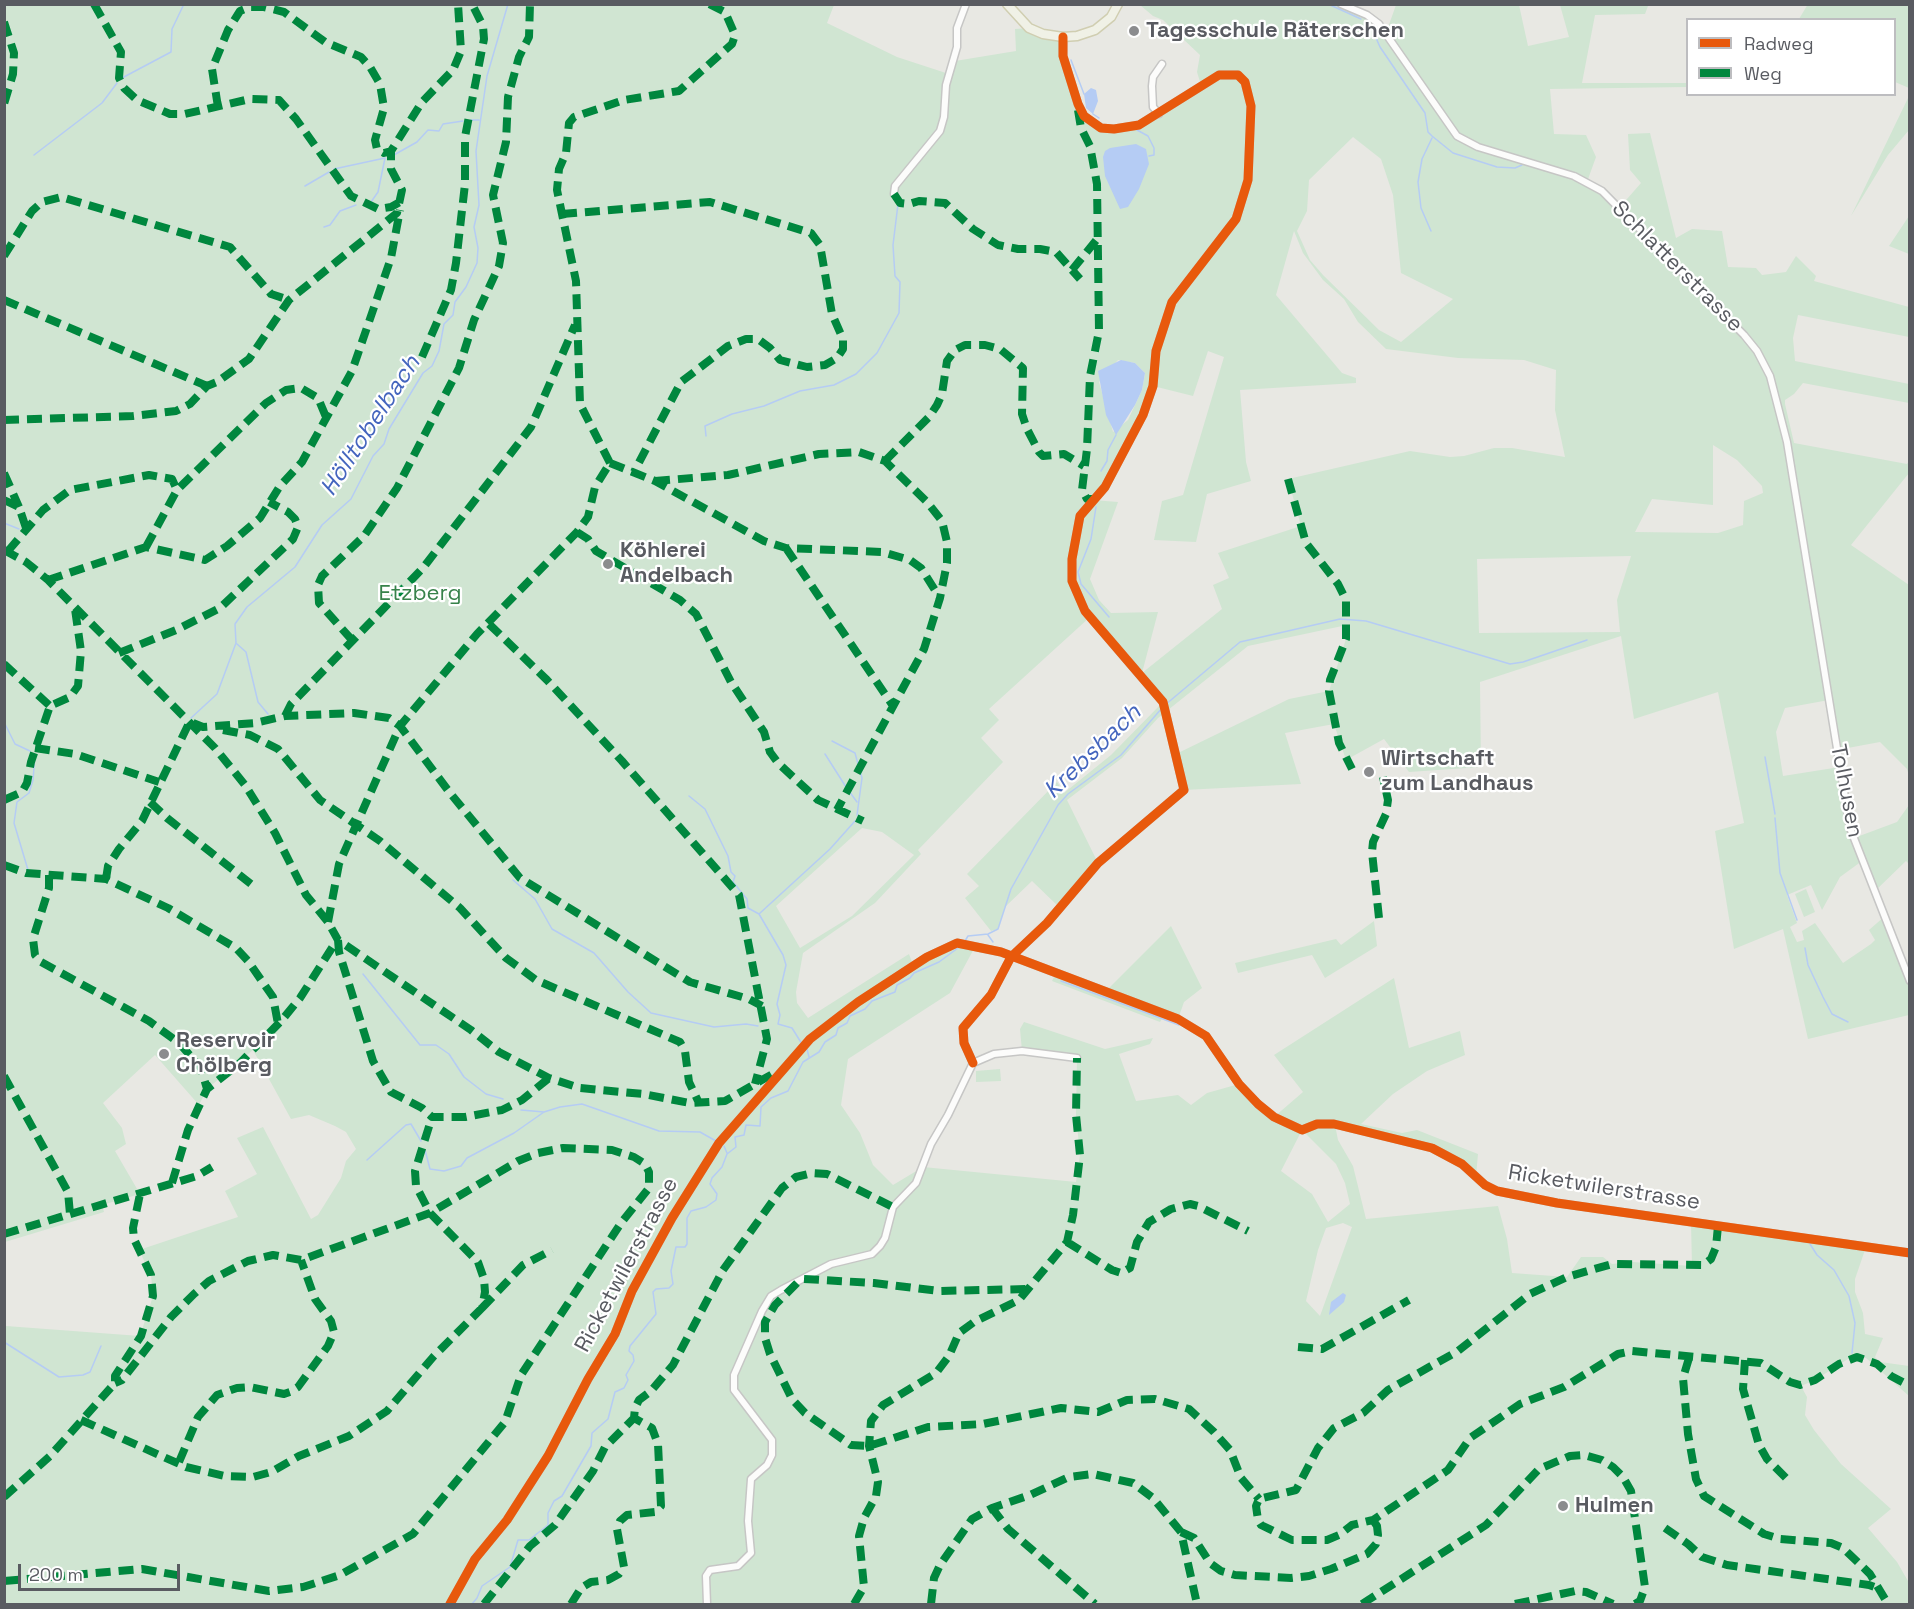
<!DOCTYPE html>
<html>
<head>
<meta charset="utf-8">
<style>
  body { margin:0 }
  #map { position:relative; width:1914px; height:1609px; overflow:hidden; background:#e8e8e3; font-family:"Space Grotesk",sans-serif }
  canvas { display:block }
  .frame { position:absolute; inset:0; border:6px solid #595b61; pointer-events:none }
  .legend { position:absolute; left:1686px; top:18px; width:210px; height:78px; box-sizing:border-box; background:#fff; border:2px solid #bdbdc0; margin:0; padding:8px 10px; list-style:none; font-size:18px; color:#595b61 }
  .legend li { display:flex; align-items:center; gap:12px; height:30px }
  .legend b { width:30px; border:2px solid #bdbdc0 }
  .scale { position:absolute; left:18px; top:1564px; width:162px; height:27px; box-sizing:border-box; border:3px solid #595b61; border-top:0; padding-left:8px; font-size:18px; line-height:21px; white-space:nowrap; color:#595b61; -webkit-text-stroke:4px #fff; paint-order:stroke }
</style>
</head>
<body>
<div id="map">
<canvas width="1914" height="1609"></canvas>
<div class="frame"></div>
<ul class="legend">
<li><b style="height:8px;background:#e8590c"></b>Radweg</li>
<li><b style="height:8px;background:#00873e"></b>Weg</li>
</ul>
<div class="scale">200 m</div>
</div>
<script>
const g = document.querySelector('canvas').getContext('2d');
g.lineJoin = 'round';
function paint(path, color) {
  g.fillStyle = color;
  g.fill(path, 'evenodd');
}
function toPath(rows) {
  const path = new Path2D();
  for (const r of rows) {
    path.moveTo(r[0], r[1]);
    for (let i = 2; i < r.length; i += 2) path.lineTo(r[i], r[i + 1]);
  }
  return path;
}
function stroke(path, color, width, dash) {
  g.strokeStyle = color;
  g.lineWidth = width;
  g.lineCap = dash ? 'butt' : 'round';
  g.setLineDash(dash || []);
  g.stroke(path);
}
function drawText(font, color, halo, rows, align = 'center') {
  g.font = font + ' "Space Grotesk",sans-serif';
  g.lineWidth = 4.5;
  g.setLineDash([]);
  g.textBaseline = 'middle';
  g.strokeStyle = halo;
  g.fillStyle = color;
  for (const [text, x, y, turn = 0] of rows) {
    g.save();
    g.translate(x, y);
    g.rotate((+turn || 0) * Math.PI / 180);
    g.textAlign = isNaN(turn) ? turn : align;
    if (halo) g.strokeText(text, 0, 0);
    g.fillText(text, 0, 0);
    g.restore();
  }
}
paint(toPath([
  [709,4,834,5,827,23,897,57,949,74,955,61,1016,51,1015,29,1029,28,1063,37,1062,47,1084,116,1101,128,1139,125,1201,85,1197,72,1200,55,1163,20,1153,16,1140,5,1341,5,1367,15,1386,33,1396,5,1519,5,1528,46,1569,37,1560,5,1688,5,1648,6,1645,14,1595,15,1582,83,1687,83,1687,87,1550,89,1554,134,1586,135,1596,157,1587,182,1620,207,1641,183,1630,170,1628,134,1650,133,1676,238,1692,229,1722,231,1728,267,1756,268,1762,275,1786,272,1796,256,1816,276,1814,281,1909,307,1909,337,1798,315,1793,338,1795,361,1909,384,1909,403,1803,383,1794,394,1785,400,1785,404,1794,443,1907,464,1909,461,1909,473,1851,545,1909,585,1909,776,1907,769,1880,742,1837,750,1829,700,1785,708,1776,732,1783,776,1840,767,1854,838,1897,822,1909,805,1909,864,1906,861,1875,891,1862,861,1840,877,1822,910,1811,885,1787,895,1797,923,1790,927,1797,942,1804,940,1802,931,1815,923,1843,963,1871,944,1875,940,1869,930,1885,916,1909,981,1909,1015,1808,1039,1783,929,1734,949,1715,831,1744,823,1718,692,1634,719,1621,636,1480,682,1481,767,1409,772,1384,739,1346,760,1334,724,1285,733,1301,784,1184,790,1176,754,1289,699,1329,691,1346,639,1347,625,1248,646,1158,718,1122,758,1067,800,1098,863,1059,907,1032,881,1005,907,998,929,991,931,965,898,979,886,967,874,1057,782,1064,793,1111,755,1163,702,1090,617,989,709,999,720,981,738,1003,762,918,850,921,854,875,903,803,953,796,992,797,1003,808,1018,909,954,913,965,948,945,976,945,950,993,848,1059,841,1105,860,1133,873,1165,893,1185,923,1167,1076,1182,1080,1155,1076,1115,1077,1058,1022,1051,1020,1029,1024,1022,1105,1049,1153,1038,1150,1044,1119,1054,1136,1101,1178,1095,1191,1105,1207,1093,1239,1084,1274,1117,1303,1092,1274,1055,1394,978,1409,1048,1460,1031,1465,1055,1427,1071,1393,1094,1361,1124,1402,1133,1417,1130,1478,1154,1476,1176,1449,1156,1335,1125,1338,1140,1353,1166,1366,1219,1498,1206,1507,1239,1512,1273,1567,1277,1581,1257,1603,1257,1612,1264,1633,1262,1692,1266,1691,1223,1866,1247,1855,1279,1855,1292,1863,1313,1865,1334,1883,1338,1875,1357,1880,1362,1909,1366,1909,1396,1866,1358,1857,1357,1848,1359,1815,1380,1801,1386,1807,1397,1805,1415,1814,1430,1841,1464,1891,1509,1868,1528,1897,1562,1908,1581,1909,1604,5,1604,4,1306,6,1326,140,1336,153,1296,151,1275,139,1250,238,1217,225,1191,257,1174,237,1138,263,1127,311,1219,318,1215,341,1178,346,1161,356,1149,346,1132,335,1126,309,1115,291,1119,253,1050,207,1089,199,1105,155,1055,103,1103,122,1128,126,1144,115,1151,140,1194,102,1205,104,1212,5,1242,5,5],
  [1353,137,1381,159,1393,195,1401,273,1453,299,1401,342,1379,330,1323,275,1310,260,1297,231,1307,211,1309,180],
  [1294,231,1303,253,1323,280,1344,299,1358,322,1386,349,1458,358,1524,360,1556,370,1555,410,1565,457,1512,448,1494,448,1464,456,1450,457,1410,451,1288,479,1301,526,1218,553,1229,578,1213,585,1222,609,1142,673,1158,612,1111,613,1099,600,1090,579,1118,502,1093,500,1105,487,1143,415,1153,386,1193,396,1208,351,1224,357,1183,495,1162,501,1154,540,1196,542,1207,494,1251,481,1246,462,1240,390,1356,383,1356,378,1342,373,1276,295],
  [1118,360,1135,363,1145,373,1142,390,1128,420,1113,432,1099,382],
  [1713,445,1737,460,1762,486,1763,493,1744,501,1743,525,1718,533,1635,532,1652,499,1713,505],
  [1631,556,1617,600,1620,632,1479,633,1477,559],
  [862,828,882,832,914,855,852,916,800,948,776,906],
  [1302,1130,1336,1164,1345,1183,1350,1204,1328,1222,1312,1194,1281,1171],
  [1343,1223,1352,1227,1320,1316,1306,1301,1318,1250,1326,1228],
  [1808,4,1909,5,1909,88,1895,82,1894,20,1799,19],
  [1909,96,1909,130,1888,155,1851,216],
  [1909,216,1909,254,1889,246],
  [1806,889,1815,912,1804,917,1795,894],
  [1374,921,1377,946,1325,978,1312,955,1238,973,1235,963,1336,939,1341,945],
  [1171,926,1202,988,1184,1002,1178,1019,1165,1014,1160,1022,1052,981,1056,973,1105,992],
  [1000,1069,1001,1081,976,1082,976,1071]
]), '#d0e5d2');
paint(toPath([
  [1091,88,1096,90,1098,101,1093,114,1086,108,1084,94],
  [1136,144,1146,149,1149,164,1139,189,1128,207,1120,209,1105,176,1103,157,1105,151,1110,148],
  [1121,360,1135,363,1145,373,1142,390,1135,405,1116,435,1106,415,1098,371],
  [1343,1293,1346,1295,1344,1302,1329,1315,1331,1302]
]), '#b5ccf4');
stroke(toPath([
  [1328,4,1361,19],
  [1366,22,1372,29,1380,47,1425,113,1428,132,1432,136,1453,153,1497,167,1515,168,1522,165],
  [1071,60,1084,94],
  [122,78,171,52,172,29,184,4],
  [1093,114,1099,118],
  [471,120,479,120],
  [1137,130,1148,136,1154,148,1154,155,1149,156],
  [34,155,102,103,117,83],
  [392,156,417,142,428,130,439,131,443,124,463,121],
  [334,169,385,158,378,192,371,202,366,202],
  [305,186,329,172],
  [324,227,330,225,340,211,356,205],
  [1431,231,1421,208,1418,182,1422,159,1432,138],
  [706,436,705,426,732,414,764,406,800,391,834,385,856,374,877,353,899,313,900,282,895,276,893,245,898,204],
  [1101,471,1107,461,1108,450,1116,435],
  [1096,507,1091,539,1078,572,1081,584,1109,617],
  [4,523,19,529],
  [237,644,246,652,258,702,268,714],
  [1165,705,1240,642,1340,619,1366,621,1510,664,1523,662,1587,640],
  [191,718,217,694,236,643,235,624,247,607,295,567,322,525,351,499,373,456,384,444,389,429,423,373,432,366,439,351,444,324,453,315,455,302,466,287,477,263,478,248,474,227,479,205,476,151,487,76,508,4],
  [4,722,15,744,30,751],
  [832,741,855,753,858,764],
  [825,754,846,787],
  [1765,757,1775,814],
  [849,791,857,802],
  [689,796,705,809,728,856,731,872,735,876,733,882,747,899,748,908,759,914],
  [857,815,862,778,860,771],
  [1775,818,1780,873,1797,920],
  [28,870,14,823,17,802,29,793,33,780,35,755],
  [513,880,535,899,552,929,594,953,628,992,651,1013,714,1027,746,1024,758,1026],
  [988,935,993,942],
  [965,941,968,936,988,934,998,929,1011,889,1058,805,1068,794,1121,755,1162,708],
  [1805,948,1808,965,1823,997,1832,1014,1848,1022],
  [363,974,420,1045,436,1045,449,1054,464,1077,486,1094,503,1099],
  [1061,981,1179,1025],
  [802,1044,792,1028,778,1024,780,1015,777,1004,786,965,783,955,759,914,830,849,855,821],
  [807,1049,809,1057],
  [521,1110,544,1112],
  [724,1146,727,1153],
  [425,1150,430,1169,444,1171,461,1166,467,1158,514,1133,544,1112,560,1107,582,1104,659,1131,700,1132,716,1141],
  [367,1160,406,1125,411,1124,421,1141],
  [1810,1244,1817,1255,1834,1270,1849,1296,1855,1323,1852,1353],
  [4,1342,59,1377,83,1375,90,1372,101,1346],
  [472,1604,477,1598,482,1586,510,1567,518,1540,529,1540,548,1525,548,1513,554,1501,562,1496,591,1446,592,1433,608,1419,615,1392,624,1388,628,1380,626,1375,634,1361,633,1355,629,1351,630,1346,656,1314,653,1292,656,1289,669,1288,673,1284,671,1271,676,1247,685,1247,687,1244,687,1218,691,1211,706,1207,716,1200,717,1194,710,1184,712,1178,722,1167,727,1154,736,1147,735,1137,744,1135,746,1125,760,1126,761,1107,771,1098,788,1091,803,1062,819,1052,825,1042,836,1035,838,1028,847,1023,850,1016,865,1009,872,1001,895,992,897,985,910,978,914,973,939,962,962,945]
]), '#b5ccf4', 1.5);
const minor = toPath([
  [1341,4,1367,15,1379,24,1457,136,1478,147,1574,176,1602,191,1744,335,1757,351,1770,376,1787,442,1850,828,1910,981],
  [1159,114,1153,107,1152,86,1153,77,1162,64],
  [894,194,895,186,940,131,944,117,946,85,957,47,957,28,966,4],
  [973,1063,964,1043,963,1028,991,995,1011,957,1047,923,1098,863,1184,790,1163,702,1085,611,1072,581,1072,559,1080,516,1105,487,1143,415,1153,386,1156,351,1172,302,1236,219,1248,180,1251,106,1245,82,1238,75,1219,75,1139,125,1114,129,1101,128,1084,116,1078,104,1063,56,1063,37],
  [973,1063,994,1054,1022,1051,1077,1058],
  [450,1604,475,1559,507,1520,548,1456,588,1379,615,1334,632,1291,672,1218,719,1143,810,1039,858,1002,927,957,957,943,1001,952,1178,1019,1206,1036,1239,1084,1258,1104,1274,1117,1302,1130,1317,1124,1334,1124,1432,1148,1462,1164,1485,1185,1497,1191,1557,1203,1910,1253],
  [707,1604,706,1576,710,1570,738,1566,751,1553,748,1521,751,1479,767,1465,772,1455,772,1440,734,1390,734,1375,762,1311,771,1296,781,1290,831,1264,872,1254,880,1246,885,1238,893,1207,916,1183,931,1144,948,1115,973,1063]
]);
const major = toPath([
  [1007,4,1029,28,1043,34,1063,37,1077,36,1095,30,1111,17,1118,4]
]);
stroke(minor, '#c6c6c5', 9);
stroke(major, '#d0ceb1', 11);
stroke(minor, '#fcfcfb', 6);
stroke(major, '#f0f1e6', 8);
stroke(toPath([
  [94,4,121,52,119,78,124,88,137,100,170,114,185,114,250,99,279,100,296,119,351,196,378,209,391,207,402,201],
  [4,22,14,53,13,74,4,104],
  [218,107,212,69,228,30,240,11,250,7,264,7,284,12,325,42,361,57,370,67,380,84,384,108,375,140,377,149,384,153,391,151],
  [1078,110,1081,128,1090,146,1097,184,1099,331,1090,376,1087,449,1082,490,1087,499,1093,499],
  [894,194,900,203,909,204,919,201,945,203,973,229,998,245,1018,249,1040,249,1056,252,1080,279],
  [562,214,710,202,811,233,820,245,832,314,843,339,843,349,837,358,825,365,807,367,780,360,770,348,758,339,746,339,728,346,681,382,634,472],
  [4,256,32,211,42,202,61,197,230,247,271,294,289,300],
  [1072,270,1098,238],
  [4,300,207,386],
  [422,357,451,290,456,263,465,184,465,137,484,39,483,26,472,4],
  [4,420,133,416,176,411,190,404,207,386,217,382,249,359,289,300,397,213,402,190,391,169,391,151,422,102,453,70,461,51,458,4],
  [885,461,929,417,937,405,942,394,947,361,955,350,965,345,985,345,1000,349,1023,368,1022,414,1027,429,1039,452,1043,456,1064,454,1084,466],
  [610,463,580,404,576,281,557,190,559,169,566,153,569,123,574,117,624,100,679,91,732,44,735,35,725,12,709,4],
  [610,463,655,481,764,541,786,548,882,552,910,560,921,568,940,598],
  [4,473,19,507],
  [1288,479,1306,543,1338,584,1346,600,1346,639,1330,680,1329,691,1339,743,1352,769],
  [655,481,728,475,819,454,859,452,885,461,927,502,942,521,947,542,947,563,940,598,924,649,837,810],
  [4,500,19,507,26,528],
  [577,532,588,539,596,551,680,600,696,614,731,682,764,732,770,752,778,763,818,800,863,821],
  [146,547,177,490,266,403,286,390,301,388,318,398,326,417],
  [786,548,893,706],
  [4,550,26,562,48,580,215,748,245,785,275,833,306,895,328,922,338,940,471,1030,499,1052,549,1078,580,1088,643,1094,690,1103,725,1101,776,1072],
  [8,551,43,510,70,490,149,475,172,479,177,490],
  [48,580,146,547,205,560,227,546,260,518,280,486,302,462,352,371,391,258,400,210],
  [489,624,547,680,622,761,739,895,767,1039,755,1084],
  [352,640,319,603,318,585,322,576,364,536,397,488,459,368,474,320,499,266,503,243,493,195,506,142,508,97,519,57,529,37,530,4],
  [119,653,176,630,220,608,293,539,298,527,295,519,288,512,269,502],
  [4,664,50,706],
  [285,716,291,704,423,568,531,427,575,325],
  [193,723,203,727,255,723,285,716,354,713,389,718,400,726,450,793,520,878,690,982,749,999,762,1006],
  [223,730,250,735,278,749,320,800,380,841,460,908,506,958,536,980,680,1042,685,1051,689,1082,699,1103],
  [35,748,75,754,159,782],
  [4,800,22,792,27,783,31,762,50,706,70,697,78,686,81,651,75,609],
  [150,802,167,818,251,884],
  [4,865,26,873,106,879,168,908,236,948,248,961,273,997,278,1024],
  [49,875,49,888,33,939,35,955,41,962,149,1021,179,1043,201,1068,207,1089],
  [106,879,108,866,119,849,142,821,190,721],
  [1379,918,1372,852,1373,842,1386,814,1388,800,1383,777],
  [328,922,339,864,400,726,477,634,577,532,588,517,595,487,610,463],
  [338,940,339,952,373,1061,391,1092,422,1108,432,1117,465,1117,502,1110,522,1100,549,1078],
  [4,1076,68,1192,70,1214],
  [172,1183,188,1130,207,1089,240,1063,282,1020,300,998,337,940],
  [1718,1226,1716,1247,1711,1259,1703,1265,1612,1264,1567,1277,1530,1294,1458,1351,1388,1390,1363,1413,1334,1428,1318,1448,1296,1490,1259,1499,1256,1506,1258,1520,1261,1525,1292,1540,1327,1540,1339,1535,1352,1525,1373,1520,1448,1470,1470,1438,1520,1404,1564,1387,1618,1354,1632,1351,1761,1363,1790,1382,1800,1385,1815,1380,1839,1364,1857,1357,1877,1364,1891,1376,1910,1386],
  [4,1234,197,1176,212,1167],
  [1067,1242,1112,1270,1121,1273,1130,1268,1137,1242,1149,1222,1171,1209,1190,1204,1198,1206,1248,1231],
  [804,1279,874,1283,939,1291,1029,1289],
  [797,1283,775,1305,765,1322,765,1338,770,1354,792,1399,805,1413,851,1445,869,1446,928,1427,983,1424,1061,1408,1098,1412,1127,1400,1155,1399,1189,1409,1214,1432,1230,1450,1241,1478,1259,1499],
  [482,1308,523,1265,552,1250],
  [1298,1347,1322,1349,1409,1300],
  [1689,1358,1683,1378,1688,1434,1696,1479,1704,1496,1764,1534,1780,1539,1831,1543,1843,1548,1870,1574,1888,1604],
  [1745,1360,1743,1389,1759,1445,1767,1459,1788,1480],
  [81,1420,186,1467,225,1476,253,1477,271,1472,299,1456,349,1436,387,1411,434,1356,482,1308,485,1292,484,1279,478,1262,430,1213,416,1186,415,1171,432,1117],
  [179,1462,198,1417,217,1395,237,1388,250,1387,284,1394,290,1392,298,1387,328,1346,334,1332,331,1321,315,1299,301,1260],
  [4,1497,50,1456,115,1383,115,1376,141,1336,153,1296,151,1275,134,1239,133,1228,140,1194],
  [992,1508,1008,1529,1095,1604],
  [1665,1528,1688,1544,1702,1557,1727,1565,1869,1585,1880,1589],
  [1181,1532,1194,1538,1210,1563,1221,1571,1235,1575,1291,1578,1309,1576,1331,1569,1367,1554,1376,1544,1378,1535,1377,1526,1373,1520],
  [4,1581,142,1569,269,1591,303,1587,340,1575,413,1534,505,1422,521,1375,621,1223,649,1188,649,1172,645,1164,634,1157,612,1150,563,1148,538,1153,518,1161,430,1213,301,1260,273,1255,248,1261,209,1281,194,1294,171,1317,122,1380,115,1383],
  [484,1604,530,1546,555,1525,593,1471,605,1447,634,1418],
  [571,1604,581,1588,591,1582,608,1580,619,1574,624,1567,617,1529,620,1521,627,1515,655,1512,661,1506,658,1444,652,1428,634,1418,635,1408,639,1400,651,1391,673,1365,723,1270,782,1188,796,1177,812,1173,827,1174,893,1207],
  [854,1604,864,1587,859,1536,864,1518,876,1496,878,1482,869,1446,871,1421,883,1405,936,1373,949,1356,959,1333,974,1322,1019,1300,1067,1242,1073,1215,1080,1155,1076,1115,1077,1058],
  [931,1604,934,1578,940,1565,972,1519,992,1508,1030,1495,1069,1477,1093,1474,1133,1483,1153,1498,1181,1532,1197,1604],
  [1362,1604,1486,1525,1539,1469,1570,1456,1584,1455,1602,1460,1613,1467,1623,1477,1631,1491,1645,1587,1640,1601,1635,1604],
  [1515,1604,1575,1591,1586,1592,1613,1604]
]), '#00873e', 8, [15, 8]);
stroke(toPath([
  [973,1063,964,1043,963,1028,991,995,1011,957,1047,923,1098,863,1184,790,1163,702,1085,611,1072,581,1072,559,1080,516,1105,487,1143,415,1153,386,1156,351,1172,302,1236,219,1248,180,1251,106,1245,82,1238,75,1219,75,1139,125,1114,129,1101,128,1084,116,1078,104,1063,56,1063,37],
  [450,1604,475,1559,507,1520,548,1456,588,1379,615,1334,632,1291,672,1218,719,1143,810,1039,858,1002,927,957,957,943,1001,952,1178,1019,1206,1036,1239,1084,1258,1104,1274,1117,1302,1130,1317,1124,1334,1124,1432,1148,1462,1164,1485,1185,1497,1191,1557,1203,1910,1253]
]), '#e8590c', 9);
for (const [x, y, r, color] of [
  [1134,31,6,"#8b8c8e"],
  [608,564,6,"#8b8c8e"],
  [1369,772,6,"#8b8c8e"],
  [164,1054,6,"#8b8c8e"],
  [1563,1506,6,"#8b8c8e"]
]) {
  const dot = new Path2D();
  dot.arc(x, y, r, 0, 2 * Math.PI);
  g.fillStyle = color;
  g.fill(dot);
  stroke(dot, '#fff', 2);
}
drawText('bold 22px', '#595b61', '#fff', [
  ["Tagesschule Räterschen",1146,31],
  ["Köhlerei",620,551],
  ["Andelbach",620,576],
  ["Wirtschaft",1381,759],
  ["zum Landhaus",1381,784],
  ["Reservoir",176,1041],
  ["Chölberg",176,1066],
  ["Hulmen",1575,1506]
], 'left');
drawText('22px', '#595b61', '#fff', [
  ["Schlatterstrasse",1677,267,45],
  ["Tolhusen",1846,791,79],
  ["Ricketwilerstrasse",1604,1188,9],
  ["Ricketwilerstrasse",627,1265,-62]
]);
drawText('22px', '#37824a', '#fff', [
  ["Etzberg",420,594]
]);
drawText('italic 24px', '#4465be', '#fff', [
  ["Hölltobelbach",371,426,-57],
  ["Krebsbach",1093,752,-44]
]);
</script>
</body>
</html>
